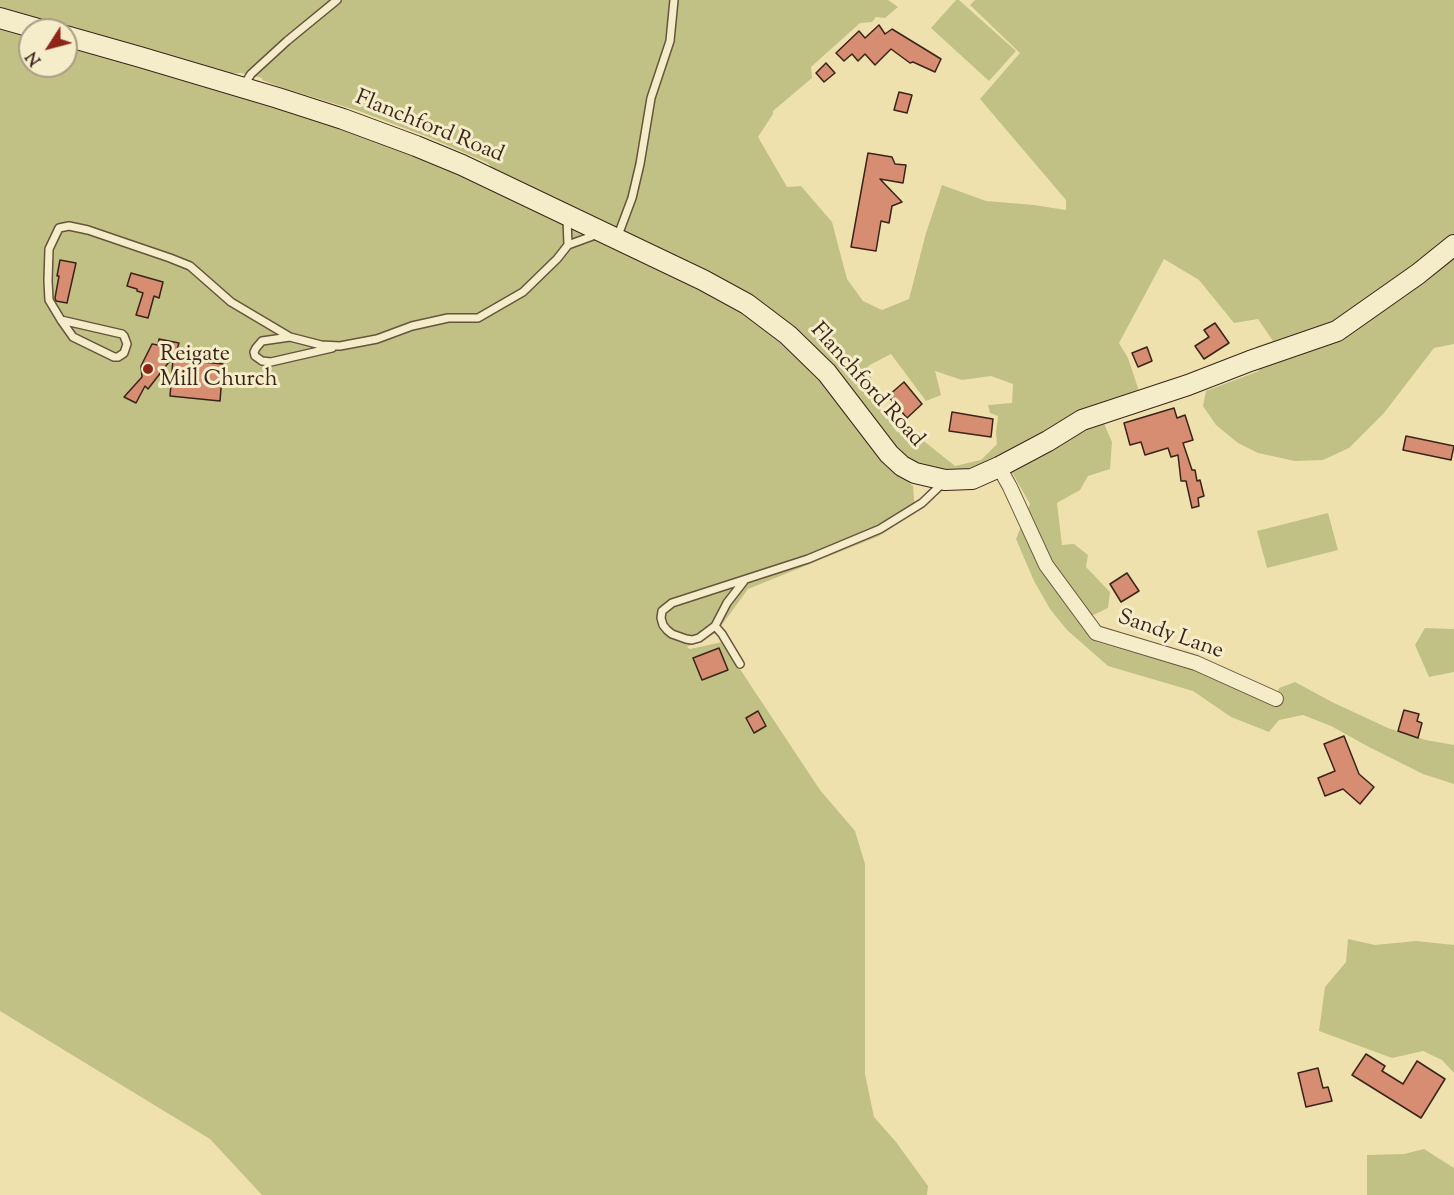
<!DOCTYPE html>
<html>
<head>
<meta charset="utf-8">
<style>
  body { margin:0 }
  #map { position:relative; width:1454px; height:1195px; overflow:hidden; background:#efe1ae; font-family:"Sorts Mill Goudy",serif }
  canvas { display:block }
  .north { position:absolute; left:18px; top:18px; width:60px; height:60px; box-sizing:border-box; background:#f5ecca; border:2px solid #aa9c84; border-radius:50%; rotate:234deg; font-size:16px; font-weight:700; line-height:24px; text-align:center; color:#3a241a }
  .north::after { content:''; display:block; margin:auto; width:21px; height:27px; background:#8f2418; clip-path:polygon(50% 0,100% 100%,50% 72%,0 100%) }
</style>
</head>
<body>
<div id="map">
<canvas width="1454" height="1195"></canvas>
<div class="north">N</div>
</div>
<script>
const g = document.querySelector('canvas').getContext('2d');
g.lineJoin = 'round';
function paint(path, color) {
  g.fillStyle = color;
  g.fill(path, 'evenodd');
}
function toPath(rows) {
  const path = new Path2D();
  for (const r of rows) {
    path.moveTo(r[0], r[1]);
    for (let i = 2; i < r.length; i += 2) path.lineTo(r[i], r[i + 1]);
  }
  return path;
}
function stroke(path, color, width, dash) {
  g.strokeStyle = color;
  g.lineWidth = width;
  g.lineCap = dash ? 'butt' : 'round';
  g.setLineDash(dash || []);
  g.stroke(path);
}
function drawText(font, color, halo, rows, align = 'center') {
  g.font = font + ' "Sorts Mill Goudy",serif';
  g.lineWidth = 6;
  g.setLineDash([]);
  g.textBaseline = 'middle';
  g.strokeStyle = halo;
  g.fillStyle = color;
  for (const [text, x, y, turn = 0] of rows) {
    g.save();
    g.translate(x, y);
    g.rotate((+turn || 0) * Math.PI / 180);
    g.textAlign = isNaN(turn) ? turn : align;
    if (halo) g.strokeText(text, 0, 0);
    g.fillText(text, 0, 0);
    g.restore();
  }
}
paint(toPath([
  [0,0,888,0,898,7,885,18,876,17,872,22,860,23,811,67,812,78,773,111,773,114,758,137,787,187,801,186,832,222,847,279,863,301,882,310,909,299,926,233,942,185,986,201,1034,205,1066,210,1066,200,980,99,1020,53,970,5,975,0,1454,0,1454,344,1434,348,1384,413,1349,448,1323,460,1295,461,1258,453,1238,443,1216,425,1203,406,1206,391,1259,371,1256,347,1273,341,1258,319,1234,323,1199,280,1164,259,1119,343,1128,358,1140,394,1100,414,1112,442,1110,469,1088,476,1080,490,1057,503,1062,545,1074,544,1088,555,1086,567,1110,592,1108,608,1081,621,1096,642,1204,673,1275,706,1279,688,1295,682,1334,703,1388,728,1426,740,1454,745,1454,784,1423,774,1367,746,1331,726,1303,715,1279,720,1269,732,1231,717,1193,691,1108,666,1067,630,1050,609,1034,581,1016,539,1030,504,1013,474,999,459,955,476,908,478,908,481,913,486,915,511,879,536,748,589,716,633,687,647,690,649,722,642,820,790,855,831,865,864,865,1074,874,1117,896,1142,928,1186,927,1195,262,1195,210,1139,0,1011,0,27,30,35,30,66,66,66,66,45,286,110,434,161,513,195,488,163,428,137,359,111,280,87,262,80,262,78,241,73,225,74,0,8],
  [891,354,926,401,941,395,935,371,962,380,991,376,1013,384,1012,403,988,405,990,413,998,416,996,432,997,444,981,460,955,466,920,438,897,432,893,427,878,403,868,366],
  [956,0,959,0,1016,51,989,81,931,28],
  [1328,513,1338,550,1267,568,1257,531],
  [1425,628,1454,629,1454,672,1429,677,1415,645],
  [1348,939,1375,945,1416,941,1454,945,1454,1073,1442,1060,1423,1051,1392,1058,1319,1031,1325,987,1346,962],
  [1424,1149,1454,1168,1454,1195,1367,1195,1367,1155,1404,1154]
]), '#c1c185');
const building = toPath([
  [879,25,885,34,892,29,941,59,935,72,913,62,910,63,891,49,875,65,865,54,858,61,852,54,844,61,836,53,859,31,865,38,879,25],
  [826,63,835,73,824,82,816,73,826,63],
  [899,92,912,95,907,113,894,110,899,92],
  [868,153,892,157,895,164,906,165,903,183,880,179,902,202,892,206,889,223,881,221,876,251,851,247,868,153],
  [60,260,76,263,67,303,56,301,55,298,59,276,57,276,60,260],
  [131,273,163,282,159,298,154,296,148,318,136,315,143,293,137,291,137,289,127,286,131,273],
  [1215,323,1229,343,1204,359,1195,346,1209,337,1204,330,1215,323],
  [159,339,179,343,176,353,148,389,145,386,136,403,124,397,142,377,141,366,152,344,158,345,159,339],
  [1147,347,1152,361,1138,367,1132,353,1147,347],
  [173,359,223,364,220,401,170,396,173,359],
  [904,382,922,404,907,418,888,396,904,382],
  [1174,408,1177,418,1185,415,1193,440,1183,443,1192,470,1195,470,1197,481,1200,480,1204,496,1198,498,1199,506,1192,508,1186,481,1181,481,1178,455,1171,457,1168,448,1145,455,1141,442,1130,445,1124,423,1174,408],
  [952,412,993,419,991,437,949,431,952,412],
  [1406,436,1454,446,1451,460,1403,450,1406,436],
  [1127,573,1139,591,1121,602,1110,584,1127,573],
  [719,648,728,670,702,680,693,658,719,648],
  [1404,710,1419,714,1417,721,1422,723,1418,738,1398,731,1404,710],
  [758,711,766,726,754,733,746,718,758,711],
  [1344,736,1359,774,1374,787,1360,804,1343,789,1325,796,1318,778,1335,771,1324,744,1344,736],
  [1366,1054,1385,1066,1382,1071,1403,1084,1417,1061,1445,1079,1421,1118,1352,1075,1366,1054],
  [1318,1068,1323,1088,1328,1087,1332,1101,1306,1107,1298,1073,1318,1068]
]);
paint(building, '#d68d71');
stroke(building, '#3a241a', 1.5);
const lane = toPath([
  [244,85,251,74,287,41,337,0],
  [567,218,568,245],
  [617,238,632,198,640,164,651,98,670,41,674,0],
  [61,320,122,334,124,336,127,344,124,353,118,357,114,357,73,337,61,320,49,300,48,281,49,249,59,228,69,226,88,230,170,258,190,266,231,302,290,337,321,345,340,346,377,339,412,326,448,318,478,318,523,292,557,259,568,245,598,234],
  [290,337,262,341,256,348,254,352,255,356,262,361,271,362,332,348],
  [744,581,727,603,715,626,699,638,692,640,686,639,672,634,667,630,663,625,661,618,662,611,672,603,808,559,880,529,922,503,944,482],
  [715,626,722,634,740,664]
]);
const street = toPath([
  [999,467,1010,487,1046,565,1096,633,1196,663,1276,699]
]);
const secondary = toPath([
  [0,18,42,30],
  [66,36,140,57,278,98,343,119,416,146,462,165,703,280,747,304,788,335,827,373,889,454,902,466,915,473,945,480,972,479,999,467,1048,441,1082,420,1188,385,1250,361,1337,331,1418,274,1454,245]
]);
stroke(lane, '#67533f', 10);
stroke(street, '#67533f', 16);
stroke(secondary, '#3a241a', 22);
stroke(lane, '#f5ecca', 7);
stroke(street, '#f5ecca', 14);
stroke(secondary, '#f5ecca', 20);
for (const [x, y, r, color] of [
  [148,369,6,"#8f2418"]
]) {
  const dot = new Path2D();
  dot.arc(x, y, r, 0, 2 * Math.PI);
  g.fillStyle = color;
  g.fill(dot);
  stroke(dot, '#f5ecca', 2);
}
drawText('22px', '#3a241a', '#f5ecca', [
  ["Flanchford Road",429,128,22],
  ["Flanchford Road",866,386,48],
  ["Sandy Lane",1170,636,19]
]);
drawText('22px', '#3a241a', '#f5ecca', [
  ["Reigate",160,356],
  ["Mill Church",160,381]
], 'left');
</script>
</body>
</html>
